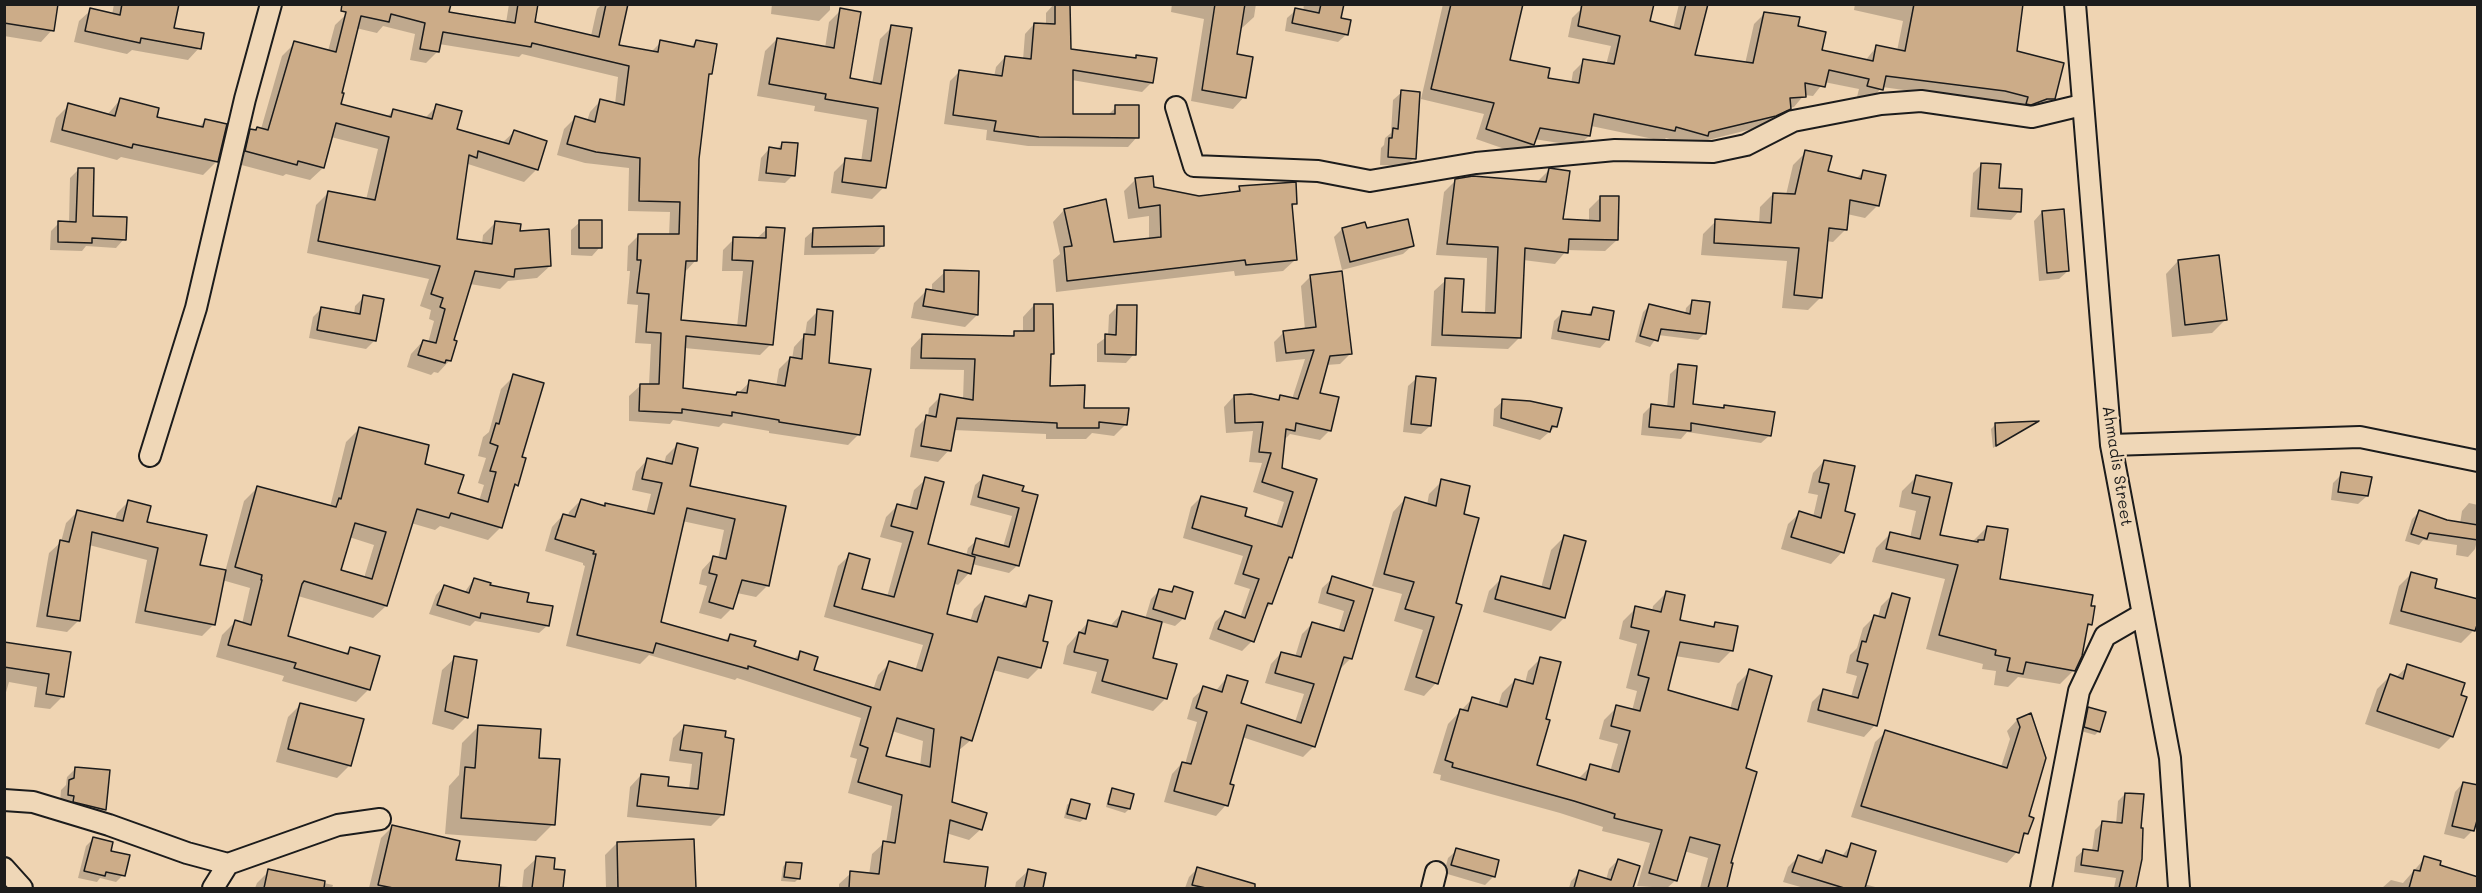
<!DOCTYPE html>
<html>
<head>
<meta charset="utf-8">
<style>
  body { margin:0 }
  #map { position:relative; width:2482px; height:893px; overflow:hidden; background:#efd4b2; font-family:Mali,sans-serif }
  canvas { display:block }
  .frame { position:absolute; inset:0; border:6px solid #1c1c1c; pointer-events:none }
</style>
</head>
<body>
<div id="map">
<canvas width="2482" height="893"></canvas>
<div class="frame"></div>
</div>
<script>
const g = document.querySelector('canvas').getContext('2d');
g.lineJoin = 'round';
function paint(path, color) {
  g.fillStyle = color;
  g.fill(path, 'evenodd');
}
function toPath(rows) {
  const path = new Path2D();
  for (const r of rows) {
    path.moveTo(r[0], r[1]);
    for (let i = 2; i < r.length; i += 2) path.lineTo(r[i], r[i + 1]);
  }
  return path;
}
function stroke(path, color, width, dash) {
  g.strokeStyle = color;
  g.lineWidth = width;
  g.lineCap = dash ? 'butt' : 'round';
  g.setLineDash(dash || []);
  g.stroke(path);
}
function drawText(font, color, halo, rows, align = 'center') {
  g.font = font + ' Mali,sans-serif';
  g.lineWidth = 5;
  g.setLineDash([]);
  g.textBaseline = 'middle';
  g.strokeStyle = halo;
  g.fillStyle = color;
  for (const [text, x, y, turn = 0] of rows) {
    g.save();
    g.translate(x, y);
    g.rotate((+turn || 0) * Math.PI / 180);
    g.textAlign = isNaN(turn) ? turn : align;
    if (halo) g.strokeText(text, 0, 0);
    g.fillText(text, 0, 0);
    g.restore();
  }
}
paint(toPath([
  [4,4,52,30,41,42,4,36],
  [114,4,177,4,173,29,199,48,188,60,132,50,127,54,74,42,79,21,91,10,112,15],
  [357,4,448,13,506,23,509,4,537,4,534,23,591,36,597,9,602,4,627,4,617,46,650,53,661,42,690,48,696,41,710,74,708,76,698,159,696,260,685,272,680,321,737,327,743,271,722,271,723,250,734,239,756,239,767,229,771,344,760,355,684,348,682,389,734,397,750,382,776,387,779,369,790,358,792,359,794,347,805,335,807,322,818,311,827,364,859,434,848,445,769,433,769,431,723,423,719,427,673,420,670,424,629,421,629,396,641,385,649,385,651,344,635,343,638,305,627,304,630,271,627,271,628,246,639,235,669,236,670,212,628,211,629,168,585,163,557,155,564,129,575,118,587,121,590,112,601,100,615,104,618,77,522,54,519,57,439,44,437,52,426,63,410,60,415,34,383,26,377,33,356,28,340,94,340,105,386,118,394,110,424,119,437,106,456,130,502,143,514,132,537,169,524,182,468,164,466,166,456,240,482,244,483,235,496,222,518,233,550,266,537,278,508,281,500,289,470,284,452,341,450,360,438,373,434,372,431,375,407,367,411,354,423,341,428,343,434,321,429,319,431,310,420,306,429,279,307,253,316,205,329,192,366,200,378,149,331,137,323,168,310,180,286,174,283,176,234,163,238,143,251,130,261,129,282,56,295,43,328,51,335,25],
  [772,4,830,4,830,10,819,21,771,14],
  [1054,4,1069,4,1070,50,1133,60,1137,56,1152,82,1142,92,1072,80,1072,116,1107,116,1116,107,1137,137,1128,147,1028,146,986,140,987,130,944,124,950,81,959,72,994,77,996,67,1005,57,1023,60,1025,34,1034,24,1046,25,1046,13],
  [1172,4,1256,4,1254,17,1242,28,1240,27,1235,55,1244,97,1233,109,1191,101,1204,19,1171,12],
  [1304,4,1343,4,1340,19,1347,34,1338,42,1285,31,1287,18,1296,10,1303,11],
  [1443,4,1522,4,1508,61,1546,79,1571,84,1573,72,1584,61,1606,65,1611,46,1568,37,1572,18,1580,10,1581,4,1652,4,1648,22,1673,29,1679,4,1707,4,1693,56,1745,64,1754,24,1765,13,1796,28,1820,51,1865,61,1877,46,1897,51,1903,21,1854,10,1855,4,2021,4,2015,52,2054,98,2043,109,1882,87,1871,100,1857,97,1859,89,1824,82,1813,96,1804,95,1794,107,1789,108,1778,120,1764,126,1700,142,1696,146,1666,138,1663,141,1591,126,1589,136,1578,146,1534,139,1533,144,1522,155,1476,139,1484,114,1421,99],
  [841,10,848,80,872,84,880,39,892,27,884,187,872,199,831,193,834,172,846,160,861,162,867,120,814,111,815,106,757,96,765,51,777,39,825,48,829,22],
  [1402,92,1414,158,1406,166,1380,165,1381,148,1384,145,1385,138,1391,133,1393,100],
  [120,100,155,119,198,128,205,121,225,125,216,162,203,175,121,157,117,160,50,142,56,118,69,105,107,115],
  [783,143,793,175,785,183,758,181,761,158,769,149,776,150],
  [1806,152,1826,173,1856,179,1863,172,1878,205,1865,218,1847,214,1846,229,1833,242,1826,241,1821,297,1808,310,1782,308,1787,261,1701,255,1703,234,1716,221,1759,224,1760,207,1773,194,1786,195,1793,165],
  [1982,164,1998,189,2019,211,2011,220,1970,217,1973,173],
  [79,169,91,217,124,239,116,248,86,246,82,251,50,250,51,231,59,223,69,223,70,178],
  [1549,170,1561,221,1589,222,1589,209,1601,197,1617,240,1605,251,1567,250,1555,264,1523,260,1520,337,1508,349,1431,346,1434,291,1446,280,1461,313,1485,314,1487,258,1436,255,1444,192,1456,180,1537,182],
  [1136,179,1153,188,1199,198,1234,193,1240,188,1296,203,1290,209,1295,260,1283,271,1235,276,1234,271,1056,292,1053,260,1060,254,1053,222,1064,210,1113,244,1149,240,1149,216,1128,219,1124,191],
  [2042,212,2068,271,2059,279,2039,281,2034,221],
  [580,222,600,247,592,256,571,255,571,230],
  [1342,229,1366,230,1412,246,1403,254,1342,270,1334,237],
  [814,230,883,245,874,254,804,255,805,238],
  [2178,261,2225,320,2212,333,2172,337,2166,274],
  [945,272,977,315,965,327,911,318,914,303,926,291,932,292,932,284],
  [1311,276,1350,354,1340,364,1326,365,1318,394,1330,430,1320,440,1290,434,1284,440,1280,469,1315,480,1291,557,1285,563,1271,604,1263,611,1252,641,1242,651,1209,639,1215,622,1225,612,1240,618,1250,589,1234,584,1243,556,1183,538,1191,507,1201,497,1243,517,1276,527,1284,502,1253,492,1262,463,1249,462,1253,431,1226,433,1224,407,1234,396,1276,401,1281,397,1292,399,1305,359,1276,362,1274,342,1284,332,1305,330,1301,286],
  [364,297,375,340,366,349,309,338,313,317,321,309,354,315,355,306],
  [1692,302,1705,333,1698,340,1658,335,1650,347,1635,342,1643,312,1650,305,1685,315,1686,308],
  [1034,305,1053,354,1050,357,1048,387,1083,409,1126,424,1114,436,1092,433,1086,439,1046,439,1046,434,953,430,949,450,938,462,910,457,915,429,928,416,929,408,941,396,963,400,964,370,910,369,911,348,922,336,1010,337,1015,333,1023,332,1023,317],
  [1117,307,1134,354,1126,363,1097,362,1097,344,1108,336,1109,315],
  [1593,309,1608,339,1600,348,1551,339,1554,321,1563,312,1586,316],
  [1679,366,1692,405,1721,409,1724,406,1770,435,1761,443,1687,432,1681,439,1641,435,1643,414,1651,406,1667,408,1670,374],
  [514,376,520,458,517,485,512,490,501,527,488,540,440,526,435,530,411,523,386,606,373,618,298,596,286,637,345,654,350,649,369,689,356,702,282,681,284,676,216,657,222,635,235,622,242,624,250,588,222,580,213,625,202,636,135,623,147,560,89,545,78,621,67,632,36,627,49,553,61,542,66,523,78,511,115,520,117,513,128,502,145,523,199,566,225,572,244,501,257,488,330,507,346,442,359,429,423,465,456,494,479,501,484,485,478,483,486,458,478,456,483,437,489,432,501,389],
  [349,537,374,545,364,578,339,571],
  [1417,378,1430,426,1421,434,1403,432,1408,386],
  [1503,401,1555,427,1540,440,1493,426,1494,409],
  [2035,423,2033,424,1993,448,1991,429,1995,425],
  [677,445,688,487,785,507,768,585,756,597,737,593,732,608,721,619,699,613,707,586,699,584,702,570,713,558,718,559,724,530,682,521,659,623,724,642,730,635,752,647,793,660,800,653,813,671,873,690,878,675,890,663,915,671,923,645,824,617,838,566,850,555,860,590,887,597,902,543,880,537,886,517,897,506,909,509,914,490,926,479,926,545,966,556,968,548,977,540,1003,547,1012,516,970,505,975,485,984,477,1022,487,1018,565,1009,573,972,564,969,573,958,585,953,583,945,615,970,622,974,609,985,598,1019,607,1030,597,1041,642,1040,667,1028,679,993,670,971,740,958,751,950,803,981,829,969,840,946,833,942,863,986,868,984,888,839,888,839,884,851,873,869,875,872,854,884,843,886,843,892,806,848,793,857,759,850,757,861,718,737,678,735,680,649,655,640,664,566,646,585,566,583,565,583,563,545,551,552,527,563,515,568,517,569,512,581,500,603,507,606,504,646,514,651,494,632,490,636,472,647,460,664,464,666,456],
  [892,731,923,741,920,766,885,757],
  [1824,461,1843,512,1842,552,1831,564,1781,549,1788,524,1800,513,1813,517,1818,495,1808,493,1813,473],
  [2342,474,2367,496,2358,504,2331,500,2333,483],
  [1916,477,1950,484,1938,537,1973,541,1987,527,1999,580,2090,625,2085,629,2074,670,2060,684,2018,677,2008,687,1994,685,1996,671,1982,669,1983,664,1926,649,1945,579,1872,562,1876,548,1890,534,1910,538,1916,511,1899,507,1902,491],
  [1442,481,1462,515,1454,604,1436,683,1424,696,1404,690,1423,630,1394,621,1402,594,1372,586,1393,512,1405,499,1427,505,1429,494],
  [2469,503,2478,505,2478,536,2475,549,2468,557,2456,555,2457,545,2423,540,2419,545,2405,541,2412,519,2419,512,2447,522,2460,524,2462,511],
  [1564,537,1564,618,1551,631,1483,612,1489,591,1502,578,1541,588,1551,550],
  [2412,573,2433,589,2474,630,2461,643,2389,624,2399,586],
  [1333,578,1372,590,1350,659,1340,669,1314,746,1303,757,1242,737,1228,785,1226,805,1216,816,1164,802,1172,774,1182,763,1185,764,1197,722,1187,719,1193,698,1204,688,1215,692,1227,677,1239,704,1295,722,1304,694,1265,683,1271,664,1281,653,1295,657,1302,634,1312,624,1338,631,1344,611,1318,603,1322,588],
  [474,579,525,603,548,625,539,633,475,621,470,626,429,614,436,595,444,586,464,593],
  [1174,588,1184,618,1175,626,1161,622,1151,659,1165,699,1153,711,1091,693,1097,672,1063,664,1067,646,1089,621,1110,626,1122,613,1145,619,1151,599,1160,590,1169,593],
  [1666,593,1678,622,1711,628,1716,623,1732,650,1719,663,1675,656,1666,691,1730,709,1737,684,1750,671,1744,769,1729,864,1732,864,1725,888,1700,888,1708,858,1684,851,1675,881,1667,888,1637,886,1650,843,1602,831,1603,827,1560,813,1440,780,1441,775,1433,773,1448,724,1472,699,1498,706,1502,693,1515,680,1525,683,1528,671,1541,658,1545,720,1535,766,1578,779,1591,766,1610,772,1618,744,1599,739,1604,720,1617,707,1632,711,1637,691,1626,688,1637,644,1619,639,1623,621,1636,608,1652,612,1653,606],
  [1893,594,1875,725,1864,737,1807,722,1812,702,1824,690,1851,697,1857,676,1846,673,1850,655,1857,648,1863,628,1875,616,1878,617,1881,606],
  [4,643,70,654,63,696,50,709,34,707,37,687,9,682,4,699],
  [455,658,466,717,453,730,432,724,442,670],
  [2408,666,2452,736,2439,749,2365,724,2377,689,2390,676,2395,678],
  [301,704,350,765,337,778,276,762,288,717],
  [2089,709,2099,731,2095,735,2081,731,2085,713],
  [2030,715,2027,833,2021,839,2017,852,2007,863,1851,817,1875,742,1886,732,2001,767,2010,739,2007,731,2017,720],
  [479,726,537,759,553,824,536,841,445,834,449,786,459,775,462,743],
  [684,727,724,732,723,814,711,826,627,817,630,787,641,775,666,787,689,789,692,764,669,761,673,738],
  [76,768,105,809,96,817,60,803,61,790,66,785,67,777],
  [2463,783,2473,830,2464,839,2444,834,2455,792],
  [1113,790,1129,809,1125,813,1106,807,1109,794],
  [2125,794,2139,859,2134,888,2114,888,2116,878,2074,872,2076,857,2084,850,2092,851,2095,830,2103,822,2116,824,2118,801],
  [1071,801,1084,819,1080,822,1064,818,1067,805],
  [393,826,498,886,520,888,369,888,381,838],
  [93,839,109,852,123,875,116,882,100,878,97,882,78,878,86,846],
  [693,840,694,888,595,888,606,888,605,855,617,843],
  [1851,845,1864,884,1879,888,1804,888,1783,882,1788,867,1798,857,1816,862,1827,852,1841,857],
  [1457,850,1494,876,1485,885,1444,873,1448,858],
  [537,858,553,870,563,872,562,888,522,888,524,870],
  [2425,858,2438,866,2478,879,2478,888,2382,888,2391,880,2403,883],
  [1618,860,1639,867,1632,888,1569,888,1571,881,1580,872,1606,880,1609,869],
  [786,863,799,878,795,882,781,881,783,867],
  [1197,869,1226,877,1223,888,1185,888,1189,877],
  [269,871,333,885,332,888,255,888,257,883],
  [1028,871,1044,874,1042,888,1015,888,1016,882]
]), '#0003');
const building = toPath([
  [4,4,58,4,54,31,4,23,4,4],
  [122,4,179,4,174,28,204,33,201,49,141,38,140,43,85,31,90,8,120,15,122,4],
  [342,4,451,4,449,12,515,23,518,4,538,4,535,22,599,37,606,4,628,4,619,45,658,52,660,40,694,47,696,40,717,44,712,74,709,74,699,159,697,261,686,261,681,320,746,326,753,261,732,260,733,237,766,238,766,227,785,228,773,345,686,336,683,388,736,395,737,392,747,393,749,380,785,386,790,357,802,359,804,334,815,335,817,309,833,311,829,363,871,369,860,435,779,422,779,420,732,412,732,416,682,409,682,413,639,411,640,384,659,384,661,333,646,332,649,294,637,293,641,260,637,260,638,234,679,234,680,202,639,201,640,158,596,152,567,144,575,116,595,122,600,99,624,105,629,66,532,43,531,47,443,32,439,52,420,49,425,23,391,14,389,22,361,16,342,93,344,93,341,104,391,117,393,109,432,119,436,104,462,111,457,129,509,144,514,130,547,141,538,170,478,151,477,158,469,155,457,239,492,244,495,221,521,224,520,231,549,229,551,266,515,269,514,277,475,271,454,340,457,341,451,361,446,360,445,363,418,355,423,340,436,343,445,309,440,307,443,298,431,294,440,266,318,241,328,191,375,200,389,137,336,123,324,168,298,161,297,165,245,151,250,129,256,130,257,127,268,130,294,41,336,52,346,12,341,11,342,4],
  [1055,4,1070,4,1071,49,1136,58,1136,55,1157,58,1153,83,1073,70,1073,114,1115,114,1115,105,1139,105,1139,138,1039,137,994,131,996,121,953,115,959,70,1002,76,1005,56,1031,59,1034,23,1055,24,1055,4],
  [1215,4,1245,4,1237,54,1253,57,1246,98,1202,90,1215,4],
  [1321,4,1344,4,1341,18,1351,20,1348,35,1292,23,1295,8,1319,13,1321,4],
  [1451,4,1523,4,1510,60,1550,68,1548,78,1579,83,1583,59,1614,64,1620,36,1578,26,1582,4,1654,4,1650,21,1680,29,1686,4,1708,4,1695,55,1753,63,1764,12,1800,17,1798,26,1826,32,1822,50,1873,61,1876,45,1905,51,1914,4,2023,4,2017,51,2064,63,2055,99,2047,99,2031,105,2026,104,2028,97,2005,91,1886,76,1883,90,1867,86,1869,79,1829,70,1825,87,1805,83,1806,97,1790,98,1791,109,1776,116,1709,132,1708,136,1676,127,1675,131,1594,114,1590,136,1540,128,1534,145,1486,129,1494,103,1431,89,1451,4],
  [840,8,861,12,850,78,881,84,891,25,912,28,886,188,842,182,845,158,871,161,878,108,825,99,826,94,769,84,777,38,834,48,840,8],
  [1401,90,1420,92,1416,159,1388,157,1389,138,1392,138,1393,128,1398,129,1401,90],
  [120,98,159,108,157,117,203,127,205,119,227,124,218,162,133,144,132,148,62,130,68,103,115,116,120,98],
  [782,142,798,143,795,176,766,173,769,147,781,149,782,142],
  [1805,150,1832,156,1828,171,1861,179,1863,170,1886,175,1879,206,1850,200,1847,230,1829,228,1822,298,1794,295,1799,248,1714,243,1715,219,1771,223,1773,193,1795,194,1805,150],
  [1981,163,2001,164,1999,188,2022,189,2021,212,1978,209,1981,163],
  [78,168,94,168,93,216,127,217,126,240,92,238,92,243,58,242,58,221,76,222,78,168],
  [1549,168,1570,171,1563,219,1600,221,1600,196,1619,196,1618,240,1569,239,1568,253,1525,248,1521,338,1442,335,1445,278,1464,279,1462,312,1495,313,1498,247,1447,244,1455,179,1473,176,1546,182,1549,168],
  [1153,176,1154,187,1199,196,1240,191,1239,186,1296,182,1297,204,1292,204,1297,260,1246,265,1245,260,1067,281,1064,247,1072,246,1064,209,1106,199,1114,242,1161,237,1160,205,1139,208,1135,178,1153,176],
  [2064,209,2069,271,2047,273,2042,211,2064,209],
  [1408,219,1414,246,1350,262,1342,228,1365,222,1367,228,1408,219],
  [579,220,602,220,602,248,579,248,579,220],
  [884,226,884,246,812,247,813,228,884,226],
  [2219,255,2227,320,2185,325,2178,260,2219,255],
  [944,270,979,271,978,315,923,306,926,289,944,292,944,270],
  [1342,271,1352,354,1330,356,1320,393,1339,397,1331,431,1296,423,1295,431,1286,429,1282,468,1317,479,1292,558,1289,557,1272,604,1268,603,1254,642,1218,629,1225,611,1245,618,1259,579,1243,574,1252,546,1192,528,1201,496,1247,508,1245,516,1282,527,1293,492,1262,482,1271,453,1259,452,1263,422,1235,423,1234,395,1251,394,1279,400,1280,395,1298,399,1314,350,1286,353,1283,331,1316,327,1310,275,1342,271],
  [363,295,384,299,376,341,317,330,321,307,360,314,363,295],
  [1692,300,1710,302,1706,334,1661,329,1658,341,1640,336,1649,304,1690,314,1692,300],
  [1034,304,1053,304,1054,354,1051,354,1050,386,1085,385,1084,408,1129,408,1127,425,1099,422,1099,428,1057,428,1057,423,957,418,951,451,921,446,926,415,936,417,940,394,973,400,975,359,921,358,922,334,1014,336,1014,331,1034,331,1034,304],
  [1117,305,1137,305,1136,355,1105,354,1105,334,1116,335,1117,305],
  [1593,307,1614,311,1609,340,1558,331,1562,311,1591,315,1593,307],
  [1678,364,1697,366,1693,404,1724,408,1724,405,1775,412,1771,436,1691,423,1691,431,1649,427,1651,404,1674,407,1678,364],
  [513,374,544,383,522,457,526,458,518,486,515,484,502,528,451,513,449,518,417,509,387,606,304,581,302,584,288,636,348,654,350,647,380,656,370,690,294,668,296,663,228,645,235,620,251,625,262,580,261,580,262,575,235,567,257,486,336,507,339,498,341,499,359,427,429,445,425,464,464,475,458,493,488,502,496,472,490,471,498,446,490,443,496,423,499,424,513,374],
  [355,523,386,532,372,579,341,570,355,523],
  [1416,376,1436,378,1431,426,1411,424,1416,376],
  [1502,399,1530,401,1562,408,1557,427,1552,426,1550,432,1501,418,1502,399],
  [2039,421,1996,446,1995,423,2039,421],
  [677,443,698,448,690,486,786,506,769,586,742,580,733,609,709,602,717,575,709,573,713,556,726,559,735,519,687,508,661,622,728,641,730,634,756,641,754,646,798,660,800,651,818,657,814,670,880,690,889,661,922,671,933,634,834,606,849,553,870,559,862,589,894,597,913,532,891,526,897,504,917,509,925,477,944,482,928,544,975,557,971,574,958,570,947,614,977,622,985,596,1026,607,1029,595,1052,601,1043,641,1048,642,1041,668,998,657,972,741,961,737,952,802,987,813,982,830,950,820,944,862,988,867,985,888,849,888,850,871,879,874,883,841,895,843,902,795,858,782,868,748,860,745,871,707,748,666,748,669,656,643,653,653,577,635,596,554,593,554,594,551,555,539,563,514,575,517,581,499,605,506,605,503,654,514,662,483,642,479,647,458,672,464,677,443],
  [897,718,934,729,930,767,886,756,897,718],
  [1824,460,1855,466,1845,511,1855,514,1844,553,1791,537,1799,511,1821,518,1829,484,1819,482,1824,460],
  [2341,472,2372,477,2368,496,2338,492,2341,472],
  [983,475,1024,486,1022,491,1038,495,1019,566,972,554,976,538,1009,547,1019,508,978,497,983,475],
  [1916,475,1952,483,1940,535,1978,542,1978,540,1984,540,1987,526,2008,529,2000,579,2093,595,2091,606,2095,606,2092,625,2088,624,2082,656,2075,671,2026,662,2023,674,2007,671,2010,658,1995,655,1996,650,1939,635,1958,565,1886,549,1890,532,1920,539,1930,497,1912,493,1916,475],
  [1441,479,1470,486,1464,514,1479,518,1456,603,1462,605,1438,684,1416,677,1434,617,1405,609,1414,582,1384,574,1405,497,1436,506,1441,479],
  [128,500,151,506,147,522,207,535,200,565,226,570,215,625,145,611,158,548,92,532,80,621,47,616,60,540,69,542,77,510,123,521,128,500],
  [2419,510,2447,520,2478,525,2478,540,2429,533,2427,539,2411,534,2419,510],
  [1564,535,1586,541,1565,618,1495,599,1501,576,1550,589,1564,535],
  [2411,572,2437,579,2435,588,2478,599,2478,622,2475,631,2401,611,2411,572],
  [1332,576,1373,589,1352,659,1344,657,1315,747,1247,725,1230,784,1234,785,1228,806,1174,791,1182,762,1191,764,1207,712,1196,708,1203,686,1222,692,1227,675,1248,681,1241,703,1301,723,1314,684,1275,673,1281,652,1301,657,1312,622,1344,631,1354,601,1327,593,1332,576],
  [474,578,491,583,490,585,529,593,527,602,553,606,549,626,481,613,480,618,437,605,444,585,469,593,474,578],
  [1174,586,1193,592,1185,619,1153,609,1159,589,1172,592,1174,586],
  [1666,591,1685,595,1680,620,1714,627,1715,622,1738,626,1733,651,1680,642,1668,690,1738,710,1749,669,1772,676,1746,768,1757,772,1731,863,1733,863,1727,888,1708,888,1720,845,1690,837,1677,881,1649,873,1662,830,1614,818,1615,814,1574,801,1452,767,1453,763,1445,760,1460,709,1468,711,1472,697,1507,707,1515,679,1533,684,1540,657,1561,662,1546,719,1550,720,1537,765,1586,780,1590,764,1619,772,1630,731,1611,726,1616,705,1640,711,1649,678,1638,675,1649,631,1631,627,1635,606,1661,612,1666,591],
  [1892,593,1910,598,1877,726,1818,710,1823,689,1858,698,1868,664,1857,661,1862,641,1866,642,1874,615,1885,618,1892,593],
  [1122,611,1162,622,1153,658,1177,664,1167,699,1102,681,1108,660,1074,652,1079,632,1085,634,1088,620,1117,627,1122,611],
  [4,642,71,652,64,697,46,694,49,674,4,667,4,642],
  [454,656,477,660,468,718,445,711,454,656],
  [2407,664,2465,683,2461,695,2467,697,2453,737,2377,711,2390,674,2403,679,2407,664],
  [300,703,364,719,351,766,288,749,300,703],
  [2088,707,2106,712,2100,732,2084,727,2088,707],
  [2031,713,2046,758,2029,816,2034,818,2028,834,2024,833,2019,853,1861,806,1885,730,2007,768,2020,727,2017,719,2031,713],
  [478,725,541,729,539,758,560,759,555,825,461,818,465,767,475,768,478,725],
  [684,725,726,731,725,737,734,739,724,815,637,806,641,774,669,777,668,786,698,789,702,753,680,750,684,725],
  [75,767,110,770,106,810,73,802,74,796,68,795,69,780,74,778,75,767],
  [2463,782,2478,785,2478,817,2474,831,2452,826,2463,782],
  [1112,788,1134,794,1130,809,1108,804,1112,788],
  [2125,793,2144,794,2141,828,2143,828,2142,859,2136,888,2119,888,2123,871,2081,865,2083,849,2098,851,2102,821,2122,823,2125,793],
  [1071,799,1090,804,1086,819,1067,814,1071,799],
  [392,825,460,841,456,860,501,865,499,888,393,888,378,885,392,825],
  [93,837,113,842,111,851,130,855,125,876,106,872,105,876,84,871,93,837],
  [694,839,696,888,618,888,617,842,694,839],
  [1851,843,1876,851,1865,888,1844,888,1792,872,1798,855,1822,863,1826,850,1847,857,1851,843],
  [1456,848,1499,860,1495,877,1451,865,1456,848],
  [536,856,555,858,554,869,565,870,563,888,532,888,536,856],
  [2424,856,2441,861,2440,865,2478,877,2478,888,2409,888,2414,870,2420,871,2424,856],
  [1618,859,1640,866,1633,888,1574,888,1579,870,1611,880,1618,859],
  [786,862,802,863,800,879,784,877,786,862],
  [1197,867,1255,884,1255,888,1206,888,1192,885,1197,867],
  [268,869,325,881,324,888,264,888,268,869],
  [1028,869,1046,873,1043,888,1024,888,1028,869]
]);
paint(building, '#ccac88');
stroke(building, '#1c1c1c', 1.5);
const street = toPath([
  [2075,4,2111,445,2170,758,2179,888],
  [1176,107,1194,166,1318,171,1370,181,1476,163,1615,150,1713,152,1746,145,1793,121,1881,104,1921,101,2032,117,2082,105],
  [2111,445,2360,437,2478,461],
  [150,456,196,308,245,99,271,4],
  [4,800,33,802,109,825,187,853,228,864],
  [4,868,22,888],
  [213,888,228,864,338,825,380,819],
  [1432,888,1436,872],
  [2041,888,2079,691,2105,636,2143,614]
]);
stroke(street, '#1c1c1c', 24);
stroke(street, '#efd7b7', 20);
drawText('16px', '#1c1c1c', '#efd7b7', [
  ["Ahmadis Street",2117,466,81]
]);
</script>
</body>
</html>
